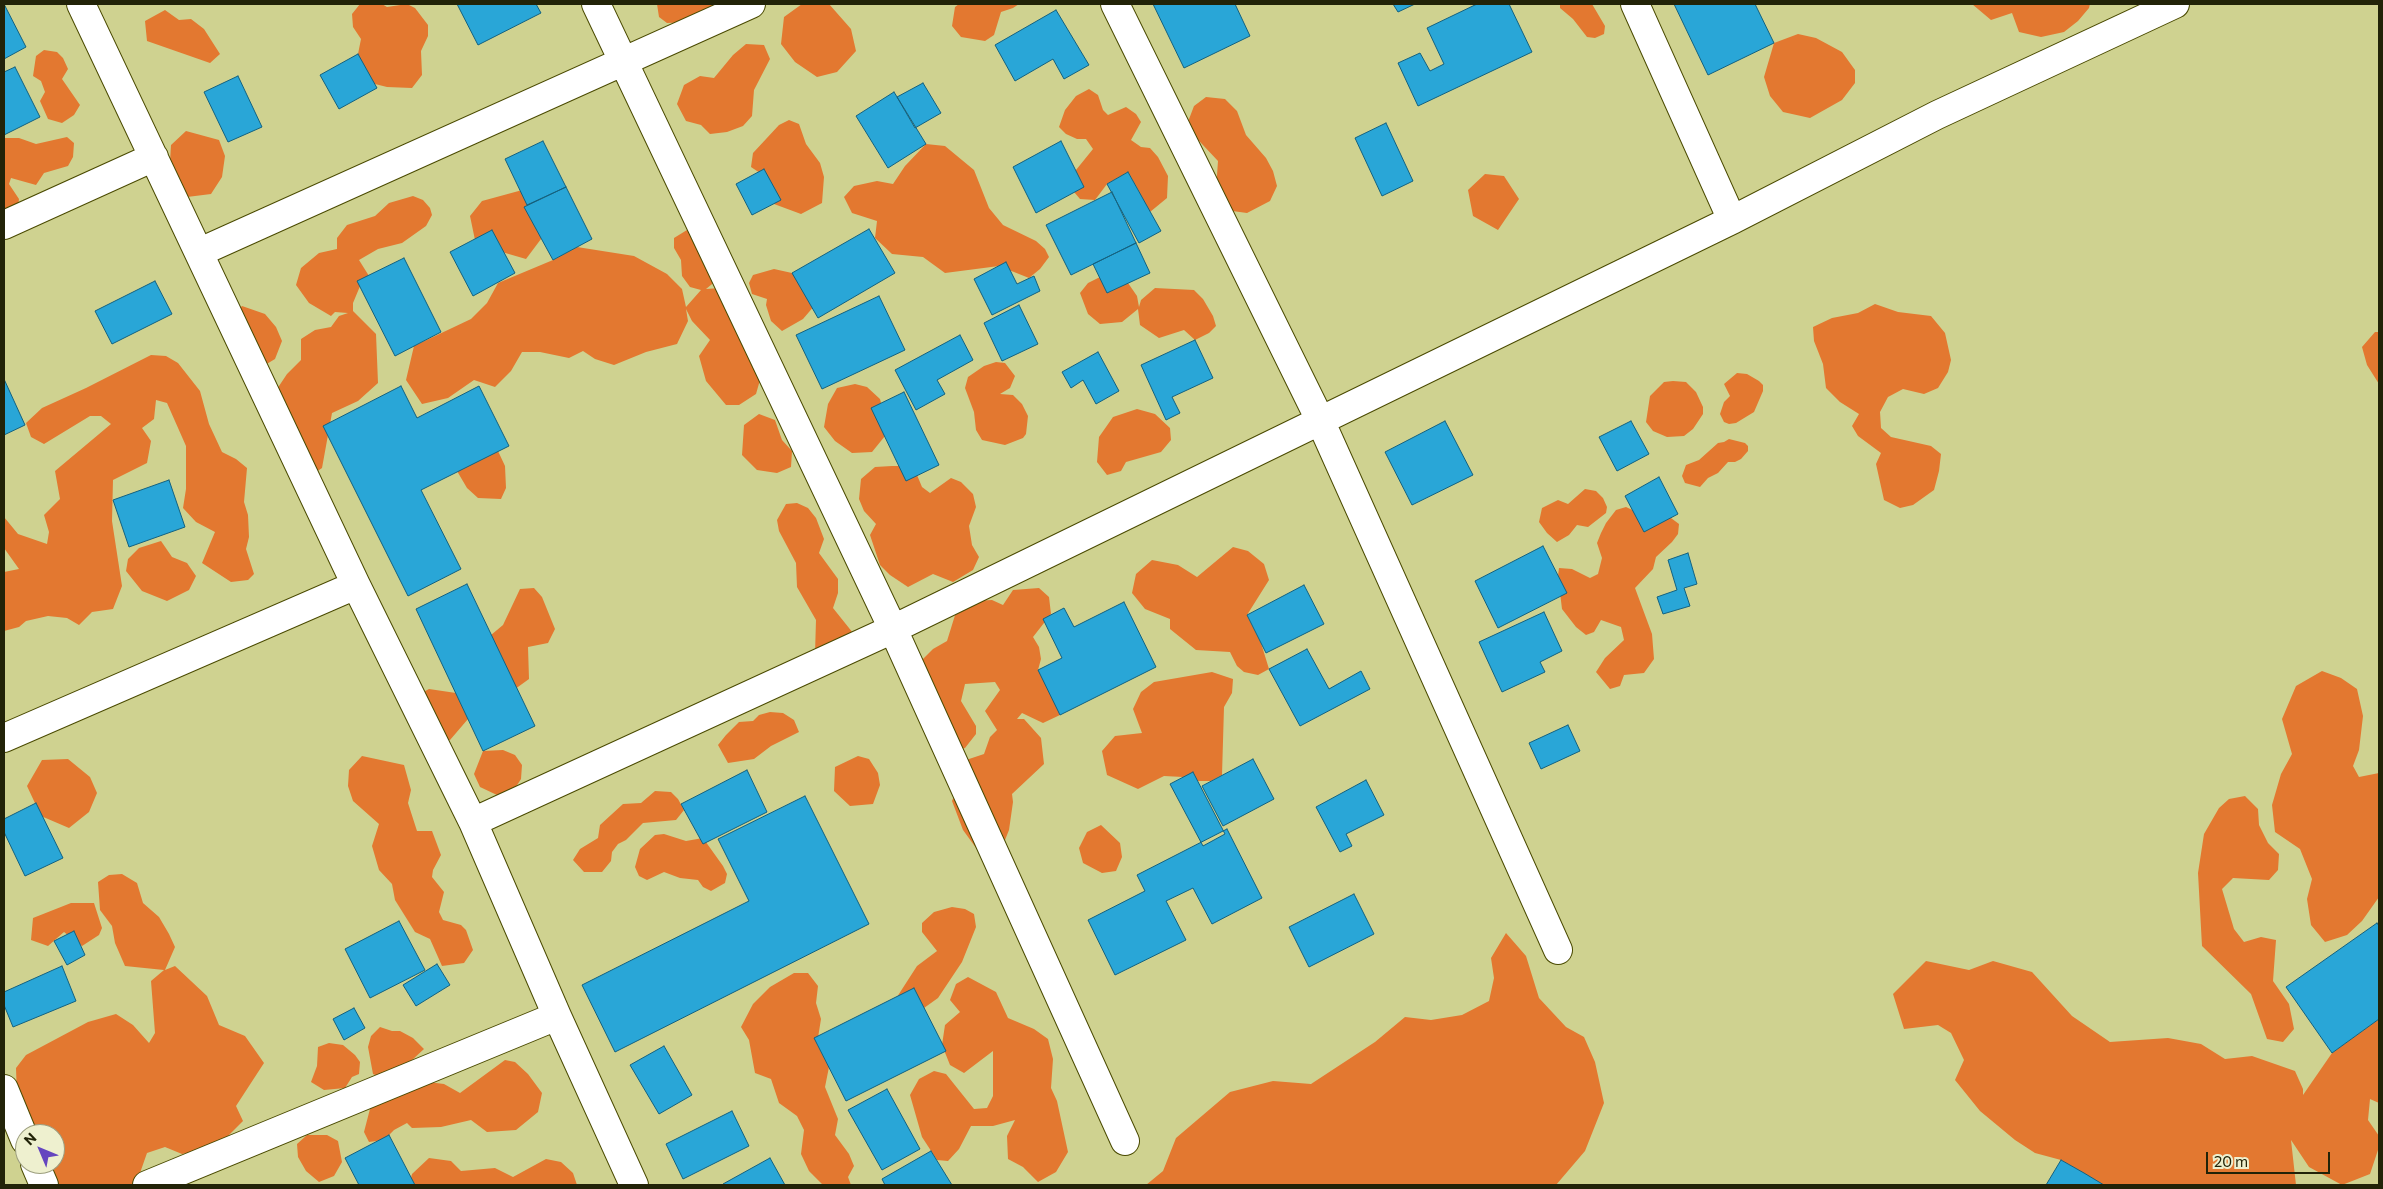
<!DOCTYPE html>
<html>
<head>
<meta charset="utf-8">
<style>
  body { margin:0 }
  #map { position:relative; width:2383px; height:1189px; overflow:hidden; background:#cfd290; font-family:Commissioner,sans-serif }
  canvas { display:block }
  .frame { position:absolute; inset:0; border:5px solid #222308; pointer-events:none }
  .north { position:absolute; left:15px; top:1124px; width:50px; height:50px; box-sizing:border-box; background:#eef0cf; border:1px solid #9c9e7f; border-radius:50%; rotate:315deg; font-size:14px; font-weight:700; line-height:20px; text-align:center; color:#222308 }
  .north::after { content:''; display:block; margin:auto; width:18px; height:22px; background:#6546bf; clip-path:polygon(50% 0,100% 100%,50% 72%,0 100%) }
  .scale { position:absolute; left:2206px; top:1152px; width:124px; height:22px; box-sizing:border-box; border:2px solid #222308; border-top:0; padding-left:6px; font-size:15px; line-height:18px; white-space:nowrap; color:#222308; -webkit-text-stroke:4px #eef0cf; paint-order:stroke }
</style>
</head>
<body>
<div id="map">
<canvas width="2383" height="1189"></canvas>
<div class="frame"></div>
<div class="north">N</div>
<div class="scale">20 m</div>
</div>
<script>
const g = document.querySelector('canvas').getContext('2d');
g.lineJoin = 'round';
function paint(path, color) {
  g.fillStyle = color;
  g.fill(path, 'evenodd');
}
function toPath(rows) {
  const path = new Path2D();
  for (const r of rows) {
    path.moveTo(r[0], r[1]);
    for (let i = 2; i < r.length; i += 2) path.lineTo(r[i], r[i + 1]);
  }
  return path;
}
function stroke(path, color, width, dash) {
  g.strokeStyle = color;
  g.lineWidth = width;
  g.lineCap = dash ? 'butt' : 'round';
  g.setLineDash(dash || []);
  g.stroke(path);
}
paint(toPath([
  [360,4,382,4,387,7,407,4,415,8,428,25,428,36,421,51,422,75,412,88,387,87,375,84,360,74,351,58,358,54,361,39,353,27,352,14],
  [657,4,714,4,715,8,694,22,667,23,659,17],
  [802,4,829,4,851,29,856,51,837,72,817,77,795,62,781,44,784,17],
  [959,4,1019,4,1013,8,1001,12,994,35,985,41,961,37,952,26,955,7],
  [1560,4,1592,4,1605,26,1604,34,1595,38,1587,37,1573,19,1560,8],
  [1972,4,2090,4,2089,8,2078,21,2064,32,2041,37,2019,32,2012,13,1991,20],
  [165,10,179,20,191,19,204,29,220,54,210,63,147,41,145,21],
  [1798,34,1816,38,1842,52,1855,70,1855,83,1842,100,1810,118,1783,112,1770,96,1764,77,1774,43],
  [746,44,764,45,770,59,754,90,752,116,743,126,727,132,710,134,701,125,686,121,677,104,684,85,700,76,714,78,733,55],
  [44,50,57,52,63,58,68,69,62,79,80,105,74,115,62,123,48,119,40,101,45,92,41,81,33,76,36,56],
  [1089,89,1098,95,1103,110,1108,115,1126,107,1136,114,1141,122,1131,140,1141,147,1150,148,1158,157,1168,176,1167,198,1150,212,1138,202,1140,193,1128,172,1107,184,1095,200,1080,199,1069,186,1076,170,1093,149,1086,139,1077,139,1066,134,1059,127,1065,110,1076,96],
  [1206,97,1225,99,1237,111,1246,135,1266,158,1273,171,1277,186,1270,201,1247,213,1225,210,1216,190,1218,161,1186,127,1194,106],
  [789,120,799,124,806,144,820,163,824,177,822,203,801,214,774,204,767,190,769,179,751,167,753,153,779,125],
  [186,131,219,140,225,156,222,177,211,194,187,197,170,162,171,145],
  [67,137,74,143,73,157,68,166,44,173,36,185,11,178,9,184,19,199,16,222,4,233,4,138,19,138,36,144],
  [926,144,945,146,974,170,989,208,1003,225,1036,241,1045,249,1049,257,1040,269,1029,278,999,266,945,273,923,257,892,254,875,238,877,221,852,213,844,197,854,186,877,181,893,184,905,166],
  [1485,174,1504,176,1519,199,1498,230,1473,216,1468,190],
  [526,189,537,192,546,208,541,239,526,259,495,250,475,240,470,216,482,201],
  [413,196,423,200,430,208,432,215,426,226,402,243,378,249,359,260,369,276,363,279,353,303,353,311,376,334,378,383,358,401,332,413,322,468,306,479,273,395,287,374,301,360,301,339,315,330,331,327,339,316,348,313,335,312,331,316,309,303,296,285,301,268,319,253,337,249,337,238,347,225,375,216,389,203],
  [702,227,717,280,706,289,721,288,760,380,756,394,739,405,726,405,706,381,699,356,710,340,692,321,686,309,688,321,677,344,646,352,614,365,595,359,583,351,569,358,540,352,522,352,511,371,495,387,474,380,448,398,422,404,406,380,414,346,471,319,487,303,498,283,553,260,577,247,634,256,667,274,682,289,686,307,701,290,690,287,682,276,681,260,674,248,674,238,687,230],
  [774,269,792,273,821,298,803,319,782,331,771,321,766,305,767,299,752,294,749,283,753,275],
  [1100,277,1128,283,1137,296,1139,307,1141,300,1155,288,1194,290,1203,299,1213,316,1216,326,1209,333,1195,340,1184,330,1159,338,1140,325,1138,309,1122,322,1100,324,1088,314,1080,293,1088,283],
  [1875,304,1898,312,1931,316,1945,333,1951,360,1948,372,1938,388,1924,394,1903,389,1888,397,1880,412,1881,428,1891,437,1931,446,1941,454,1939,471,1934,490,1913,505,1900,508,1884,500,1876,464,1881,453,1858,436,1852,426,1859,414,1840,402,1826,388,1823,364,1814,341,1813,327,1832,318,1858,313],
  [242,306,265,314,276,327,282,341,275,359,260,368,229,319],
  [2375,332,2379,332,2379,384,2367,365,2362,347],
  [151,355,166,356,178,363,200,391,209,424,222,452,236,459,247,468,244,502,248,515,249,537,246,549,254,574,248,580,231,582,202,563,215,532,196,522,183,508,186,489,186,446,167,403,156,400,154,419,142,428,151,441,147,463,113,480,112,521,122,586,113,609,92,612,79,625,67,618,48,616,26,621,19,627,4,631,4,572,19,569,4,548,4,517,18,534,47,544,49,532,44,515,60,499,55,471,111,424,101,416,90,416,44,444,31,437,26,423,42,408,86,388],
  [996,362,1005,363,1015,376,1010,388,1000,394,1013,395,1022,404,1028,416,1026,434,1023,438,1005,445,982,440,976,430,974,412,965,388,968,377,984,366],
  [1737,373,1747,374,1759,381,1763,385,1763,391,1754,412,1736,423,1729,424,1724,422,1720,414,1724,402,1730,396,1724,384],
  [1673,381,1686,382,1696,392,1703,407,1703,414,1693,429,1684,436,1667,437,1653,431,1646,422,1650,396,1664,382],
  [855,384,867,387,880,399,884,414,885,436,872,452,852,453,835,441,824,427,828,404,837,388],
  [1137,409,1155,414,1170,428,1171,440,1161,452,1126,462,1121,471,1107,475,1097,462,1099,437,1113,417],
  [759,414,775,420,782,440,792,451,791,467,777,473,757,470,742,455,744,425],
  [1729,439,1745,443,1748,446,1748,451,1741,459,1735,462,1728,462,1718,473,1708,478,1700,487,1685,483,1682,476,1686,465,1699,460,1718,443,1724,442],
  [498,451,505,466,506,488,501,499,478,498,467,488,457,471],
  [892,466,903,466,917,475,922,487,930,493,951,478,961,482,973,494,976,507,969,526,972,545,979,557,973,570,953,582,933,574,908,587,890,575,880,565,870,535,876,524,864,511,859,499,861,479,875,467],
  [1585,489,1596,491,1603,498,1607,507,1606,513,1588,527,1577,525,1569,535,1557,542,1547,533,1539,522,1542,508,1558,500,1568,504],
  [797,503,808,508,816,518,824,539,819,553,838,579,838,593,833,608,857,638,815,654,816,620,797,587,796,563,779,531,777,520,786,504],
  [1626,507,1643,515,1671,518,1679,524,1678,534,1672,542,1656,557,1653,569,1635,588,1652,634,1654,659,1644,673,1624,675,1620,686,1610,689,1596,672,1605,658,1624,640,1621,627,1601,620,1594,632,1586,635,1576,627,1562,609,1558,576,1559,568,1572,569,1590,578,1598,574,1602,558,1597,543,1601,533,1606,523,1616,510],
  [161,541,172,557,187,563,196,576,189,590,167,601,142,591,126,571,128,559,139,548],
  [1233,547,1248,551,1264,564,1269,580,1247,615,1261,643,1269,669,1258,675,1244,672,1237,666,1230,652,1196,650,1170,629,1170,619,1145,609,1132,593,1136,574,1152,560,1178,565,1197,577],
  [534,588,542,597,555,629,548,643,528,647,529,679,511,692,491,635,503,625,520,589],
  [1039,588,1049,597,1051,614,1033,637,1039,647,1041,659,1038,670,1052,676,1060,715,1043,723,1022,713,1017,719,1024,719,1041,738,1044,764,1012,794,1013,802,1009,830,1001,850,979,852,963,830,952,801,961,780,963,761,984,754,990,737,997,730,985,711,1000,690,995,682,965,684,961,701,976,726,976,734,965,748,942,755,905,677,933,649,947,641,956,612,974,601,992,600,1003,605,1013,590],
  [2322,671,2341,678,2357,689,2363,716,2359,750,2353,766,2359,777,2379,773,2379,897,2362,921,2347,935,2325,942,2311,925,2307,899,2312,879,2300,849,2275,832,2272,805,2281,774,2292,754,2282,719,2296,686],
  [1212,672,1233,679,1232,693,1224,707,1222,775,1211,781,1190,781,1183,777,1164,776,1138,789,1107,775,1102,751,1115,736,1142,733,1133,709,1141,692,1154,682],
  [429,689,456,693,468,719,450,740,427,744,416,696],
  [770,712,783,713,794,720,799,732,771,746,754,759,728,763,718,745,726,735,739,722,753,721,759,715],
  [503,750,515,755,522,765,521,779,510,796,497,795,480,787,474,774,483,751],
  [362,756,404,765,411,790,408,803,417,831,432,831,441,855,433,870,432,877,444,892,439,912,443,920,461,925,466,930,473,950,464,963,442,966,430,939,415,932,395,900,392,884,379,870,372,846,379,824,353,801,348,786,349,770],
  [858,756,869,759,878,773,880,785,873,804,850,806,834,791,835,767],
  [68,759,90,777,97,793,89,812,69,828,41,816,27,786,42,760],
  [655,791,671,792,678,799,684,810,676,820,643,823,626,840,618,844,612,852,611,861,602,872,584,872,573,860,580,849,598,838,600,825,623,804,641,803],
  [2245,796,2258,809,2259,825,2268,843,2279,854,2278,870,2269,880,2233,878,2222,889,2234,929,2244,942,2261,937,2276,940,2273,981,2289,1004,2294,1029,2283,1042,2267,1039,2251,994,2202,946,2198,873,2204,834,2219,808,2229,799],
  [1101,825,1120,843,1122,857,1116,871,1102,873,1083,863,1079,848,1087,832],
  [664,834,686,841,703,838,723,866,727,874,725,883,711,891,703,887,698,880,680,878,664,872,647,880,639,876,635,867,640,849,655,835],
  [122,874,137,883,143,903,159,917,169,934,175,947,165,970,175,966,207,996,219,1025,245,1036,264,1063,236,1106,243,1121,217,1147,182,1154,165,1147,147,1153,140,1173,131,1185,42,1185,32,1164,55,1164,55,1134,34,1134,29,1114,17,1096,16,1068,26,1055,88,1022,116,1014,133,1025,149,1043,155,1033,151,981,164,970,125,966,115,943,112,926,100,910,98,882,109,875],
  [71,903,94,903,102,928,99,935,82,946,64,932,48,946,31,940,33,918],
  [952,907,965,909,974,914,976,927,962,962,938,998,924,1008,897,997,917,966,937,951,922,932,922,923,934,912],
  [1506,933,1526,956,1539,998,1566,1027,1584,1037,1595,1062,1604,1103,1585,1151,1556,1185,1146,1185,1163,1171,1176,1138,1230,1092,1273,1081,1311,1084,1375,1042,1405,1017,1431,1020,1462,1015,1489,1001,1494,978,1491,958],
  [1926,961,1969,970,1993,961,2032,972,2072,1016,2110,1042,2168,1038,2201,1044,2225,1059,2252,1056,2295,1071,2303,1089,2303,1095,2332,1053,2379,1019,2379,1103,2370,1099,2368,1120,2379,1136,2379,1147,2370,1174,2342,1185,2309,1167,2291,1140,2296,1185,2090,1185,2083,1173,2061,1160,2035,1153,2015,1140,1980,1111,1955,1080,1964,1060,1951,1033,1938,1025,1904,1029,1893,994],
  [794,973,808,973,818,986,816,1003,821,1019,817,1044,829,1067,825,1087,838,1119,835,1135,849,1154,854,1166,848,1177,851,1185,823,1185,809,1171,801,1154,804,1130,797,1116,779,1103,771,1079,755,1073,749,1040,741,1027,753,1004,770,987],
  [968,977,996,992,1008,1018,1034,1029,1048,1039,1053,1059,1051,1088,1057,1101,1068,1152,1056,1172,1038,1182,1023,1167,1008,1159,1007,1136,1015,1120,993,1126,971,1126,959,1149,948,1161,937,1160,922,1137,910,1095,919,1079,934,1071,946,1074,974,1109,987,1108,993,1096,993,1051,964,1073,950,1065,942,1045,945,1025,960,1012,950,1000,956,984],
  [380,1027,392,1031,400,1031,413,1038,424,1049,411,1061,411,1064,384,1079,373,1074,368,1047,371,1036],
  [329,1043,343,1045,355,1055,360,1062,359,1074,352,1077,345,1088,324,1090,311,1082,317,1066,318,1047],
  [505,1060,515,1062,528,1074,542,1093,538,1112,516,1130,487,1132,471,1120,441,1127,412,1128,407,1123,394,1130,384,1140,369,1142,364,1132,371,1105,399,1087,415,1090,428,1082,444,1084,460,1093],
  [307,1135,327,1135,338,1141,342,1162,334,1176,319,1182,306,1171,298,1157,297,1144],
  [429,1158,451,1161,461,1171,495,1168,513,1177,546,1159,561,1162,573,1173,577,1185,409,1185,412,1174]
]), '#e37830');
const building = toPath([
  [4,4,26,47,4,59,4,4],
  [457,4,536,4,541,13,478,45,457,4],
  [1153,4,1235,4,1250,36,1184,68,1153,4],
  [1393,4,1415,4,1398,12,1393,4],
  [1477,4,1509,4,1532,52,1418,106,1398,63,1420,53,1430,71,1444,64,1427,28,1477,4],
  [1674,4,1755,4,1774,43,1708,75,1674,4],
  [1056,10,1089,65,1064,79,1053,59,1015,81,995,45,1056,10],
  [358,54,377,88,339,109,320,75,358,54],
  [15,67,40,117,4,135,4,72,15,67],
  [238,76,262,127,228,142,204,92,238,76],
  [923,83,941,113,915,128,897,97,923,83],
  [894,92,926,144,888,168,856,116,894,92],
  [1386,123,1413,181,1382,196,1355,138,1386,123],
  [543,141,566,187,527,205,505,159,543,141],
  [1061,141,1084,187,1036,213,1013,167,1061,141],
  [764,169,781,200,752,215,736,184,764,169],
  [1128,172,1161,231,1139,243,1107,184,1128,172],
  [566,187,592,239,553,260,524,207,566,187],
  [1112,192,1136,243,1071,275,1046,225,1112,192],
  [869,229,895,273,818,318,792,273,869,229],
  [492,230,515,273,473,296,450,252,492,230],
  [1136,243,1150,273,1107,293,1093,264,1136,243],
  [404,258,441,332,395,356,357,281,404,258],
  [1006,262,1017,284,1034,276,1040,291,992,315,974,279,1006,262],
  [155,281,172,314,112,344,95,311,155,281],
  [879,296,905,350,822,389,796,335,879,296],
  [1019,305,1038,344,1002,361,984,323,1019,305],
  [960,335,973,360,937,380,945,394,916,410,895,370,960,335],
  [1195,340,1213,378,1172,397,1180,413,1166,420,1141,365,1195,340],
  [1098,352,1119,391,1096,404,1083,380,1071,388,1062,372,1098,352],
  [4,379,25,425,4,435,4,379],
  [401,386,417,418,479,386,509,446,421,490,461,569,408,596,323,426,401,386],
  [904,392,939,465,906,481,871,408,904,392],
  [1445,421,1473,475,1412,505,1385,452,1445,421],
  [1631,421,1649,454,1617,471,1599,437,1631,421],
  [1659,477,1678,514,1644,532,1625,496,1659,477],
  [169,480,185,527,129,547,113,500,169,480],
  [1543,546,1567,593,1498,628,1475,581,1543,546],
  [1688,553,1697,584,1684,588,1690,606,1663,614,1657,597,1677,590,1668,560,1688,553],
  [467,584,535,726,483,751,416,609,467,584],
  [1304,585,1324,624,1266,653,1247,615,1304,585],
  [1124,602,1156,667,1060,715,1038,670,1062,658,1043,619,1064,608,1074,627,1124,602],
  [1544,612,1562,651,1540,662,1545,672,1502,692,1479,642,1544,612],
  [1307,649,1329,689,1361,671,1370,689,1300,726,1269,669,1307,649],
  [1568,725,1580,751,1541,769,1529,743,1568,725],
  [1253,759,1274,799,1223,826,1202,786,1253,759],
  [747,770,767,812,703,844,681,804,747,770],
  [1193,772,1225,834,1203,846,1170,784,1193,772],
  [1366,780,1384,815,1346,834,1352,846,1340,852,1316,807,1366,780],
  [805,796,869,924,615,1052,582,985,749,901,718,839,805,796],
  [36,803,63,858,25,876,4,832,4,819,36,803],
  [1227,829,1262,898,1212,924,1193,888,1166,901,1186,940,1115,975,1088,920,1145,891,1137,875,1227,829],
  [1354,894,1374,934,1309,967,1289,927,1354,894],
  [399,921,425,970,370,998,345,949,399,921],
  [2377,923,2379,926,2379,1019,2332,1053,2286,987,2377,923],
  [74,931,85,955,67,965,54,941,74,931],
  [437,964,450,985,416,1006,403,985,437,964],
  [62,966,76,1001,13,1027,4,1005,4,992,62,966],
  [914,988,946,1051,846,1101,814,1038,914,988],
  [354,1008,365,1028,344,1040,333,1019,354,1008],
  [664,1046,692,1095,659,1114,630,1065,664,1046],
  [887,1089,920,1149,882,1170,848,1110,887,1089],
  [732,1111,749,1146,683,1179,666,1144,732,1111],
  [389,1135,415,1185,359,1185,345,1158,389,1135],
  [931,1151,952,1185,885,1185,882,1179,931,1151],
  [770,1158,785,1185,723,1185,723,1184,770,1158],
  [2061,1160,2084,1173,2104,1185,2046,1185,2061,1160]
]);
paint(building, '#29a6d7');
stroke(building, '#126180', 1);
const minor = toPath([
  [81,4,356,585,473,822,557,1016,634,1185],
  [596,4,893,629,1125,1141],
  [1115,4,1320,420,1558,950],
  [1635,4,1732,220],
  [4,225,154,157],
  [200,252,751,4],
  [4,738,356,585],
  [473,822,893,629,1732,220,1937,115,2175,4],
  [4,1089,25,1140],
  [35,1164,44,1185],
  [147,1185,557,1016]
]);
stroke(minor, '#4a4a01', 30);
stroke(minor, '#fff', 28);
</script>
</body>
</html>
